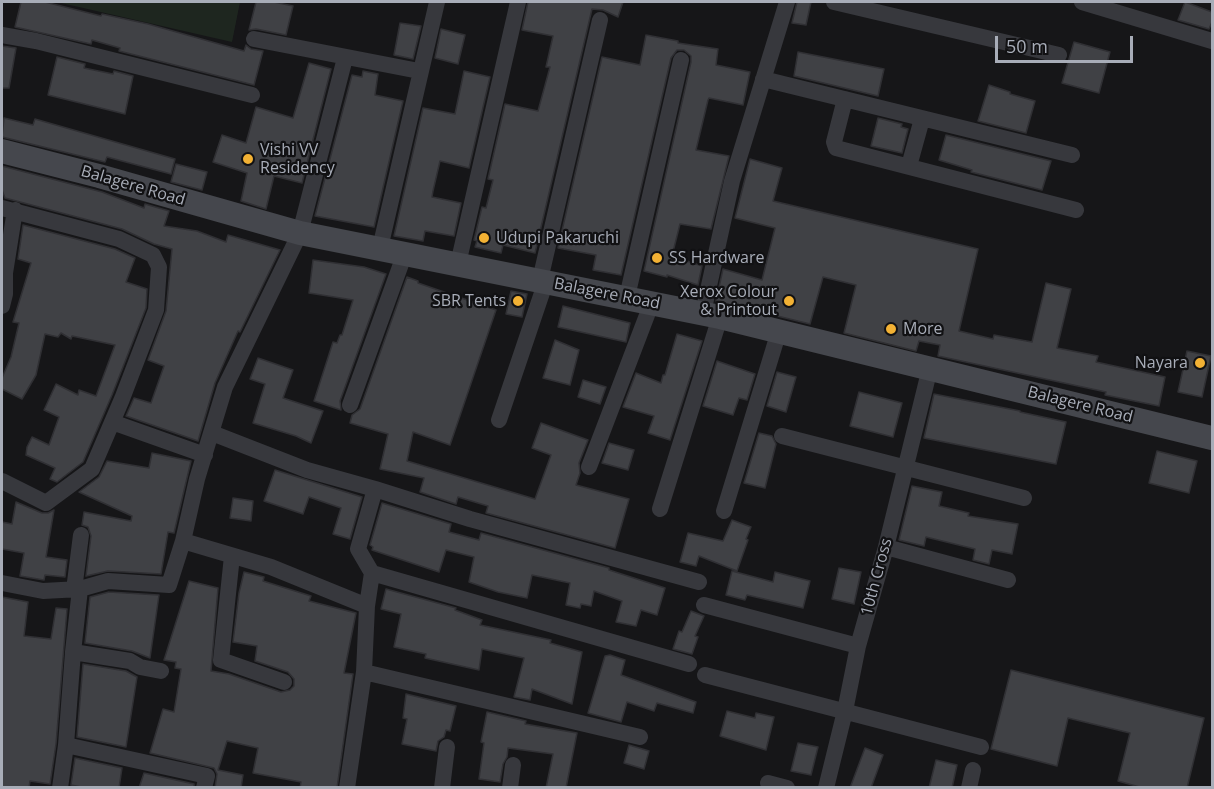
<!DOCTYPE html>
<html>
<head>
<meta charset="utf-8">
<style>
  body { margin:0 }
  #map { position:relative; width:1214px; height:789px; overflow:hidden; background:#161618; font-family:"Open Sans",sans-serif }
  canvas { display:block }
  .frame { position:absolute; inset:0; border:3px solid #a8adb8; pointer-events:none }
  .scale { position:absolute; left:995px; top:36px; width:138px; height:27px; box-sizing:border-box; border:3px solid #a8adb8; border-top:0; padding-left:8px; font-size:18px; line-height:21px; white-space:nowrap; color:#a8adb8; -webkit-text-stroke:4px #111113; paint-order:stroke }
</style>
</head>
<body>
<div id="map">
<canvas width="1214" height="789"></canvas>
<div class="frame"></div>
<div class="scale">50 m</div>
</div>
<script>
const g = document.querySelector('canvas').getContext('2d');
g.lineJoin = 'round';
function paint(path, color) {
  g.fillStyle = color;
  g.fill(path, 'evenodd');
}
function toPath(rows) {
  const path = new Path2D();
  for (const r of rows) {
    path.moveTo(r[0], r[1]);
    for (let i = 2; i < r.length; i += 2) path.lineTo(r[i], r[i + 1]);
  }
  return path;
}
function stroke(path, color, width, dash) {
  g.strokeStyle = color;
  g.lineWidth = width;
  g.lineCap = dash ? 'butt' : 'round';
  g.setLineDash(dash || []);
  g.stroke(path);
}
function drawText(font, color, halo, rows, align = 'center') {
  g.font = font + ' "Open Sans",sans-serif';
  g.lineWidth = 4.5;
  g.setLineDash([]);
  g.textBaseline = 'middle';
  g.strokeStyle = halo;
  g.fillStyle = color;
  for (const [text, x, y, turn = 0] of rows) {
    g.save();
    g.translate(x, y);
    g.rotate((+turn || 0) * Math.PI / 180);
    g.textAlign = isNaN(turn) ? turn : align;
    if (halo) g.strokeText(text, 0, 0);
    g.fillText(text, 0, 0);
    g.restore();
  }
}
paint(toPath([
  [57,2,240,2,232,42]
]), '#1e261f');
const building = toPath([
  [21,2,45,2,101,16,102,14,148,24,244,51,246,45,251,49,263,51,254,85,119,51,120,48,92,40,91,44,15,27,21,2],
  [256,2,274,2,293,6,286,35,256,29,249,30,256,2],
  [528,2,623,2,618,17,603,10,592,9,535,253,503,245,501,253,475,247,477,241,474,240,482,207,486,208,493,180,488,179,505,104,538,111,550,67,546,67,553,36,522,30,528,2],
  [797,2,811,2,806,25,792,23,797,2],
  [1185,2,1212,12,1212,22,1209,29,1178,20,1185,2],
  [400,23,421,26,413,59,394,55,400,23],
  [441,29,465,35,458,64,435,58,441,29],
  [646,35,678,41,678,43,718,49,716,65,750,72,743,105,709,98,708,100,696,150,729,156,711,229,680,224,672,256,702,266,698,285,667,275,667,277,644,271,691,62,691,56,684,50,677,50,671,58,621,275,593,270,596,255,558,248,602,57,640,65,646,35],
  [1074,42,1110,52,1099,93,1062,83,1074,42],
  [2,46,16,48,9,88,2,88,2,46],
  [798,52,884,69,878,96,794,76,798,52],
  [57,57,85,64,84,68,113,74,114,71,133,76,125,114,48,95,57,57],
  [309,63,331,69,302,183,274,176,266,209,241,201,247,173,213,162,222,135,246,143,256,107,293,118,309,63],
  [363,71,378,74,375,95,403,101,374,227,315,216,352,75,362,77,363,71],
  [464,71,490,77,469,168,440,161,433,191,432,197,461,203,454,236,425,231,423,241,394,236,423,108,455,114,464,71],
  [989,85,1010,92,1010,94,1035,101,1026,133,978,121,989,85],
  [4,118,33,125,35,119,175,159,171,174,107,157,105,162,2,137,4,118],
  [878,118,902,124,901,127,908,129,902,153,871,146,878,118],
  [946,135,1051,161,1042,190,971,172,972,170,939,160,946,135],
  [750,159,782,168,773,201,978,249,959,331,993,339,994,335,1032,342,1046,283,1071,289,1057,348,1098,356,1096,362,1165,377,1159,406,1105,395,1106,392,938,356,940,345,919,341,916,351,844,333,856,285,823,277,810,324,716,301,723,269,762,280,775,228,735,218,750,159],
  [176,164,207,172,202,190,171,182,176,164],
  [2,166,102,192,144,208,145,204,169,211,164,226,197,231,226,242,228,235,280,250,240,332,238,331,215,383,198,441,126,416,134,398,151,403,164,366,148,360,166,311,172,249,154,244,122,229,5,198,2,190,2,166],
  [23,225,115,249,135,258,126,282,147,289,146,308,112,395,83,462,57,482,50,479,55,468,26,455,27,447,32,437,49,445,59,417,44,410,56,384,78,395,79,390,96,396,115,345,72,336,71,339,61,333,58,337,45,334,36,375,22,399,2,389,2,378,11,357,19,323,13,322,31,263,18,259,23,225],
  [313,260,364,267,386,274,340,401,341,410,314,401,333,342,337,343,340,335,342,335,353,300,309,293,313,260],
  [407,277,418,281,418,283,496,310,450,445,413,432,407,461,535,499,551,455,532,448,541,423,588,440,579,463,580,473,576,485,629,499,615,548,486,513,488,506,458,497,456,504,420,492,424,478,380,469,388,434,350,423,352,415,360,409,407,277],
  [511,291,527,294,522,317,506,314,511,291],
  [563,306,630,323,626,342,558,327,563,306],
  [677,334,702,341,670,440,648,433,654,416,623,407,636,373,661,383,663,375,665,375,677,334],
  [555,340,579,350,570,385,543,378,555,340],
  [1187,351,1211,356,1202,397,1178,392,1187,351],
  [258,358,293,370,283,398,323,411,311,443,296,436,253,423,265,384,250,379,258,358],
  [717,361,755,374,747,400,739,398,733,415,703,406,717,361],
  [777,372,796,377,786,412,767,406,777,372],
  [583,380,606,387,600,404,578,397,583,380],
  [859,392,902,403,893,437,850,426,859,392],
  [934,394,1020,411,1020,412,1066,422,1056,464,924,438,934,394],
  [759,433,772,436,776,444,765,488,744,483,759,433],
  [609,443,634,450,628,470,602,463,609,443],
  [1157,451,1197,461,1189,493,1149,483,1157,451],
  [152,453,191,461,174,533,168,532,161,574,108,571,86,576,91,536,88,527,82,525,84,512,131,521,132,516,79,492,99,477,107,461,149,468,152,453],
  [275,470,362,497,350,539,333,534,341,508,309,497,303,514,264,501,275,470],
  [912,486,942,492,939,506,969,513,968,516,1018,524,1012,554,992,550,989,564,973,560,975,549,926,537,924,546,899,540,912,486],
  [233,498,253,501,251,521,230,518,233,498],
  [16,502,42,513,48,513,54,510,46,557,67,560,65,577,45,575,44,580,20,576,24,553,2,549,2,522,12,524,16,502],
  [382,503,451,524,449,532,479,540,481,533,609,568,609,570,665,588,657,615,641,610,636,626,616,622,622,601,594,591,591,606,581,604,580,608,566,605,570,583,532,575,527,598,498,592,469,582,474,557,446,550,439,572,372,550,373,547,370,545,382,503],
  [732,520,751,527,746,539,748,540,737,571,699,556,696,566,680,562,688,533,723,541,732,520],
  [839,568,861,572,854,604,832,599,839,568],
  [732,571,773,582,775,572,810,581,803,608,747,595,745,600,726,595,732,571],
  [244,572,264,577,263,581,311,596,309,601,356,613,344,673,353,674,337,788,300,788,301,782,253,773,258,748,227,741,218,770,243,775,241,788,215,788,217,774,214,768,150,753,163,709,174,712,181,669,175,668,176,662,164,660,189,581,218,588,211,671,229,674,281,692,290,690,294,686,294,679,288,672,255,661,257,646,233,642,239,593,244,572],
  [386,589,456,608,455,610,482,620,480,625,551,640,550,643,582,652,572,704,532,689,530,700,514,697,524,658,482,649,479,670,425,658,426,654,394,647,401,614,381,609,386,589],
  [109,592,159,595,150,658,132,651,85,643,90,597,109,592],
  [2,597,28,602,24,636,51,639,56,608,67,609,56,744,50,784,30,781,29,788,2,788,2,597],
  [691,611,704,616,695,636,698,637,692,654,673,649,679,631,682,632,691,611],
  [610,655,625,660,621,675,696,702,693,713,657,703,654,711,627,702,621,722,588,713,605,656,610,655],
  [83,664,126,671,137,677,126,747,77,737,83,664],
  [1011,670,1204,718,1187,788,1143,788,1118,781,1130,733,1068,718,1057,766,991,749,1011,670],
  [406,694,456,706,450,731,446,730,444,737,438,741,436,751,402,744,407,719,403,718,406,694],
  [727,711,755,718,756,713,774,717,766,750,720,736,727,711],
  [487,712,526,721,525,724,577,733,566,788,546,788,553,754,508,748,507,757,503,764,500,782,479,779,484,743,481,742,487,712],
  [798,743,818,747,811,775,791,771,798,743],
  [629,745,649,751,644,769,624,763,629,745],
  [865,748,883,755,871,788,850,788,865,748],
  [75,758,122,768,119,788,86,788,71,785,75,758],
  [936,760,957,765,952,788,929,788,936,760],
  [144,773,194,784,194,788,139,788,144,773]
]);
paint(building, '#404145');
stroke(building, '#303034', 1.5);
stroke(toPath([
  [834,2,1059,55],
  [1082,2,1212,41],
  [2,35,36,41,252,95],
  [254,39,419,71],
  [763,79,1072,155],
  [845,99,834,142,836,148,1076,210],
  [909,166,922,119],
  [2,208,119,239,153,255,159,267,156,310,122,399,92,469,46,503,2,481],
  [380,248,437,2],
  [458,264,518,2],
  [540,280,600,20],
  [627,297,681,60],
  [2,306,5,294,5,273,15,210],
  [703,313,732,181,787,2],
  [350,405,405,253],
  [499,420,546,281],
  [112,422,205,455],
  [212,433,307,470,375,489,470,519,699,582],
  [782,436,1024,498],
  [589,467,652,302],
  [660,509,720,317],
  [724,511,779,331],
  [183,541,271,567,367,606],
  [886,547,1008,580],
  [232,556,221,660,284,682],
  [372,573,358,549,375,489],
  [2,583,43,591,80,589,108,581,169,585,183,541,197,479,225,387,300,233,345,58],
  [74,590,81,535],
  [704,605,858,646],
  [73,652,130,661,140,667,161,671],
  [364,672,640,737],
  [705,675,981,747],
  [66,745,207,776,204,788],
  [768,783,787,788],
  [60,788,66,745,73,652,80,589],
  [347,788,364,672,367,606,372,573,689,664],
  [442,788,447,747],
  [510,788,513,765],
  [826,788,845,711,858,646,886,547,930,368],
  [969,788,973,770]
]), '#37383d', 16);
stroke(toPath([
  [2,151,99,176,300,233,720,317,1212,438]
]), '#45474d', 24);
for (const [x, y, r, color] of [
  [248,159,6,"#f2b134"],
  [484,238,6,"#f2b134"],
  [657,258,6,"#f2b134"],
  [518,301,6,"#f2b134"],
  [789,301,6,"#f2b134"],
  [891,329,6,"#f2b134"],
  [1200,363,6,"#f2b134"]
]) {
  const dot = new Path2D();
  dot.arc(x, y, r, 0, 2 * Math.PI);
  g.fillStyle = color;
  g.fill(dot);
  stroke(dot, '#111113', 2);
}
drawText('16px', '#a8adb8', '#111113', [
  ["Vishi VV",260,150],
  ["Residency",260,168],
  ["Udupi Pakaruchi",496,238],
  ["SS Hardware",669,258],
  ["Xerox Colour",777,292,"right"],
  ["& Printout",777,310,"right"],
  ["SBR Tents",506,301,"right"],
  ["More",903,329],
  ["Nayara",1188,363,"right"]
], 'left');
drawText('16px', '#a8adb8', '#111113', [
  ["Balagere Road",133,186,16],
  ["Balagere Road",607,294,11],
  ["Balagere Road",1080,405,14],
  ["10th Cross",877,577,-75]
]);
</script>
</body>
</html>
